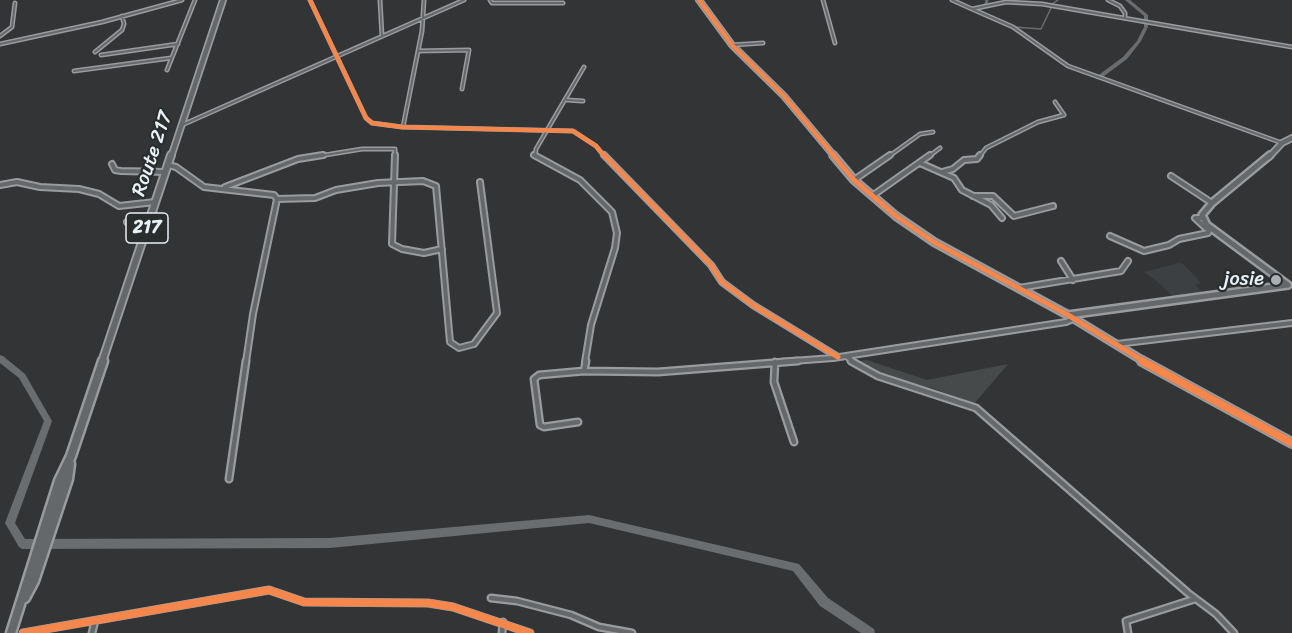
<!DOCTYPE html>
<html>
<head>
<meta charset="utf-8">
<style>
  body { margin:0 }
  canvas { display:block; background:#333435 }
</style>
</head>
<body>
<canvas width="1292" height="633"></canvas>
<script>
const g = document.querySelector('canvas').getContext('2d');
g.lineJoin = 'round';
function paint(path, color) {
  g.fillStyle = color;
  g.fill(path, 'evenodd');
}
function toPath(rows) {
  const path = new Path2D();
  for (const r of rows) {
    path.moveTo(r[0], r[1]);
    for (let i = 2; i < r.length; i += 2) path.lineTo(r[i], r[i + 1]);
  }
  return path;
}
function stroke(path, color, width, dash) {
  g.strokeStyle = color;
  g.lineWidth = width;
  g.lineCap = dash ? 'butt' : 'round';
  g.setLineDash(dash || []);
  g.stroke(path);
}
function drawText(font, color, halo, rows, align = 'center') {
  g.font = font + ' Sriracha,sans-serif';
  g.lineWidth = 4.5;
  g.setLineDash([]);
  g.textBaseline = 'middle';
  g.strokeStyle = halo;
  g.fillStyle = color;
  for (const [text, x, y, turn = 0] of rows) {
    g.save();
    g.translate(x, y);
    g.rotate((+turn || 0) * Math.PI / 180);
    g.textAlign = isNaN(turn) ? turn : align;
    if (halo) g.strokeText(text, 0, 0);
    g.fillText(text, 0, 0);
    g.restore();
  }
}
paint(toPath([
  [1179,263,1183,264,1196,277,1200,283,1195,285,1205,295,1175,299,1159,283,1144,272]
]), '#3d4042');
paint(toPath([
  [867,360,927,380,1008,364,974,404,935,389,878,374,854,362]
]), '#464a4b');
stroke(toPath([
  [1052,4,1058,0],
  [1010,27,1065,66],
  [1014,27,1041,29,1052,6],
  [1073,69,1093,76],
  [1157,99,1254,134]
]), '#696d70', 1.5);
stroke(toPath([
  [986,4,987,0]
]), '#696d70', 3);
paint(toPath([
  [1125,0,1130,0,1148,15,1148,27,1141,41,1127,59,1100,79,1096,79,1096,77,1123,57,1137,41,1144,27,1144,16,1125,0],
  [0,355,3,356,25,374,52,421,15,523,25,539,330,538,589,515,799,564,828,598,874,629,875,633,861,633,820,606,793,571,589,523,330,548,22,549,19,547,5,523,44,421,19,378,0,363,0,355]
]), '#696d70');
const streetFar2 = toPath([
  [310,0,366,118,372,123,402,127,573,131,596,146,605,157],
  [380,0,382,36],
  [490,0,492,3,563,3],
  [823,0,835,43],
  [952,0,972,9,1006,2,1042,4,1292,47],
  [1108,0,1120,6,1125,13,1125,18],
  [972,9,1013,27,1068,66,1282,143],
  [0,36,12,27,15,3],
  [0,44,102,22,182,0],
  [732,45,763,43],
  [418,51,469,50,462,89],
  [95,52,122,30,124,24,122,16],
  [101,55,178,44],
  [167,70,195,0],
  [74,71,171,58],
  [567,100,583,101],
  [182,125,464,0],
  [403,127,422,31,424,0],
  [313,157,362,149,395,149,395,157],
  [535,157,536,149,584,67],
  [888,157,920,134,933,132],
  [928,157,940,148],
  [979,157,986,148,1038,122,1064,115,1055,102]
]);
const streetFar1 = toPath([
  [395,155,392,244,402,249,424,253,442,249],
  [534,155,580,180,612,212,617,233,615,248,591,325,585,362],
  [604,155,711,265,722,282,753,305,838,357],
  [920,163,954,178,962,190,991,205,1002,218],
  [112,164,115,170,121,171,164,172],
  [168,165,176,167,204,187,274,195,277,199,253,314,246,362],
  [942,172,953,169,964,160,977,159,980,155],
  [1171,176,1212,203],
  [854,180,890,155],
  [0,185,17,182,40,187,79,189,99,194,119,206,155,202],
  [225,187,298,159,323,155],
  [872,196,930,155],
  [973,196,993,196,1014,216,1053,206],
  [277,199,315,198,336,190,378,183,423,181,436,186,450,342,459,348,474,344,497,313,480,182],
  [127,222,150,216],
  [1110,236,1144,251,1169,245,1179,239,1208,233,1209,231,1195,218,1203,218],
  [1061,261,1073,280],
  [1019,288,1121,271,1128,261],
  [1117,344,1292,323],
  [847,356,853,362],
  [779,362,833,358,1066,322,1073,319]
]);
const street = toPath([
  [851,361,878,376,976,408,1188,593,1216,614,1234,633],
  [775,362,774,382,794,442],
  [584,371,586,361],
  [578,422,544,427,540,425,534,379,539,375,584,371,658,372,798,361],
  [229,479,246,361],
  [491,598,517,601,571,615,599,627,632,633],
  [23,633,269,590,304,602,428,603,453,607,530,633],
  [92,633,95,621],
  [502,633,503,622],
  [1128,633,1126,621,1195,599]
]);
const secondaryFar2 = toPath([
  [699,0,732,45,784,96,835,157],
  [1269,157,1282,143,1292,138]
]);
const secondaryFar1 = toPath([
  [833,155,854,180,896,216,934,242,1068,315,1145,362],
  [1270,155,1212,203,1202,215,1207,225,1288,285],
  [1068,315,1288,285]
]);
const secondary = toPath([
  [1142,361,1292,443]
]);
const primaryFar2 = toPath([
  [171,157,223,0]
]);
const primaryFar1 = toPath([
  [102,362,171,155]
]);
const primary = toPath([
  [25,598,34,581,68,479,70,464],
  [11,633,59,481,71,456,103,361]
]);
stroke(streetFar2, '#999b9e', 5);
stroke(streetFar1, '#999b9e', 8);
stroke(street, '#999b9e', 9);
stroke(secondaryFar2, '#999b9e', 8);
stroke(secondaryFar1, '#999b9e', 10);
stroke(secondary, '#999b9e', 12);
stroke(primaryFar2, '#999b9e', 8);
stroke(primaryFar1, '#999b9e', 10);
stroke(primary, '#999b9e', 13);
stroke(streetFar2, '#64686b', 2);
stroke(streetFar1, '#64686b', 4);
stroke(street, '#64686b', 4.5);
stroke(secondaryFar2, '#64686b', 4.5);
stroke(secondaryFar1, '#64686b', 5);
stroke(secondary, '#64686b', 8);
stroke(primaryFar2, '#64686b', 4.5);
stroke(primaryFar1, '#64686b', 6);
stroke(primary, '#64686b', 8);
stroke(toPath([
  [310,0,366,118,372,123,402,127,573,131,596,146,605,157],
  [699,0,732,45,784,96,835,157]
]), '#f5874c', 4.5);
stroke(toPath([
  [604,155,711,265,722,282,753,305,838,357],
  [833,155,854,180,896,216,934,242,1068,315,1145,362]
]), '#f5874c', 5);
stroke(toPath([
  [1142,361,1292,443],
  [23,633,269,590,304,602,428,603,453,607,530,633]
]), '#f5874c', 8);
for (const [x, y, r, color] of [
  [1276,280,6,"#a9afb4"]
]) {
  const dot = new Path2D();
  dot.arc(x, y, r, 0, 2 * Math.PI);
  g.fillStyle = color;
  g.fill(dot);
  stroke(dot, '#2a2d2e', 2);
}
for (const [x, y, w] of [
  [147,228,42]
]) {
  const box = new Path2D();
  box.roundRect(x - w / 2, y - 15, w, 30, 4.5);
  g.fillStyle = '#2a2d2e';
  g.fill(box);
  stroke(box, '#e8f1f8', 1.5);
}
drawText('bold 18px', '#e8f1f8', null, [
  ["217",147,228]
]);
drawText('20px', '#e8f1f8', '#2a2d2e', [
  ["Route 217",153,154,-71]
]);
drawText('20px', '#e8f1f8', '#2a2d2e', [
  ["josie",1264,280]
], 'right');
</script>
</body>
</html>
